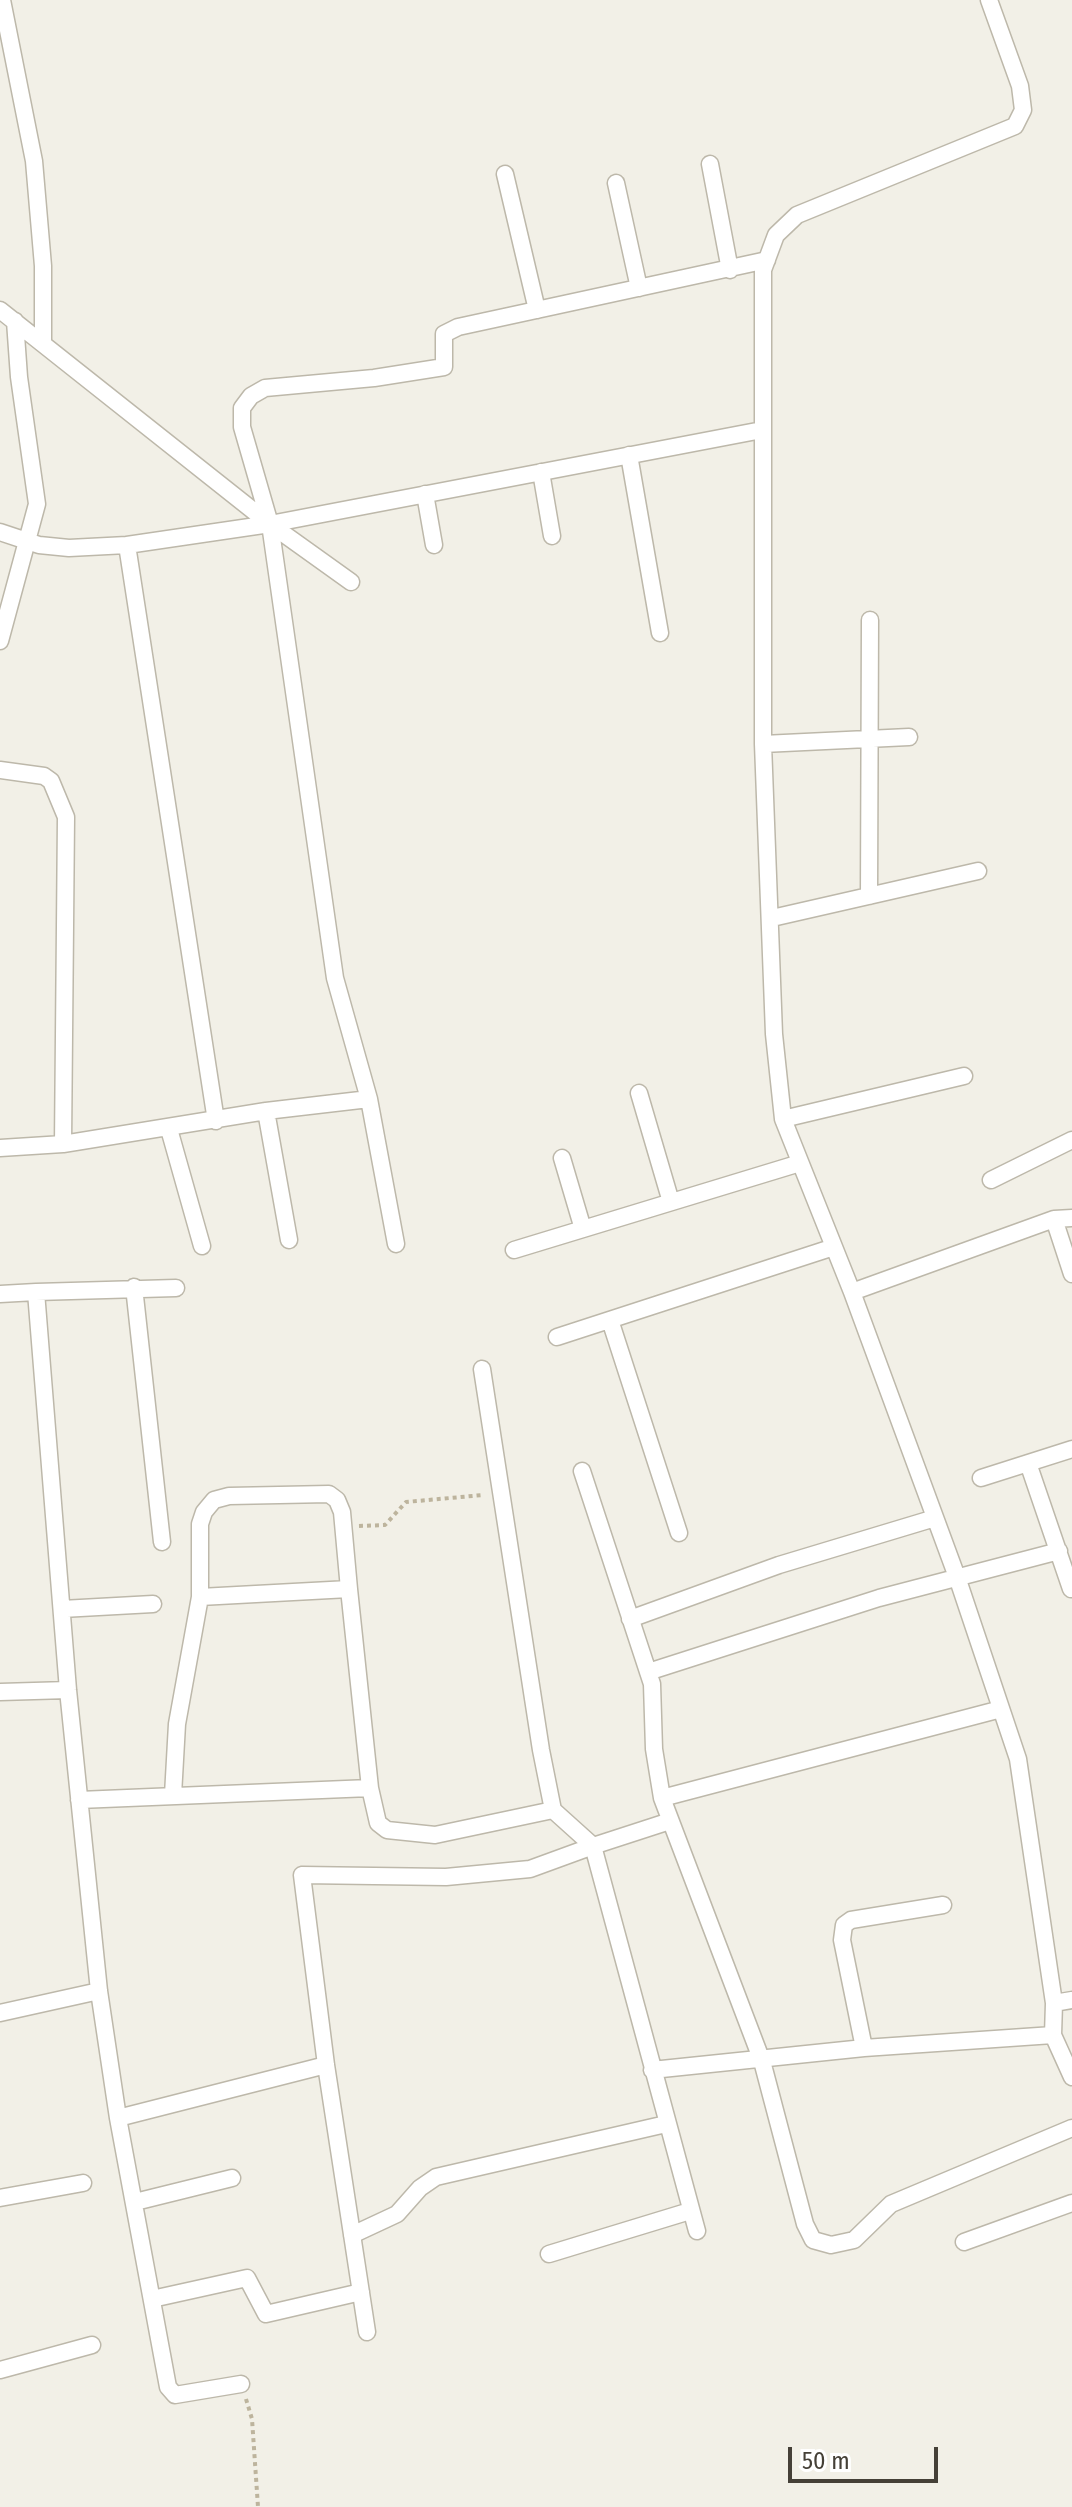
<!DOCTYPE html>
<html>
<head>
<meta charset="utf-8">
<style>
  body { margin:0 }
  #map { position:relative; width:1072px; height:2507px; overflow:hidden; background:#f2f0e7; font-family:"Fira Sans Condensed",sans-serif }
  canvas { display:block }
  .scale { position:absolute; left:788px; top:2447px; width:150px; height:36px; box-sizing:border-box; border:4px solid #454037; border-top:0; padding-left:10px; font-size:24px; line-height:28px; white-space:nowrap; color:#454037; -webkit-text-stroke:6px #fff; paint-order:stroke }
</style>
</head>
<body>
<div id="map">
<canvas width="1072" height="2507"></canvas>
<div class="scale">50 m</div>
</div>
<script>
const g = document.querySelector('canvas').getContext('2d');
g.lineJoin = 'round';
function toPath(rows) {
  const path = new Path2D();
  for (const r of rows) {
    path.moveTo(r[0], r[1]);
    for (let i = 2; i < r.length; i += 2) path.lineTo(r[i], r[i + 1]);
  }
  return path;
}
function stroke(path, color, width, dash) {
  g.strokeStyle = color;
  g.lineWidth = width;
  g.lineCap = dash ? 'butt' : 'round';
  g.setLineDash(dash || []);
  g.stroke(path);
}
const minor = toPath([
  [2,0,34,161,43,266,43,343],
  [989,0,1020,86,1023,110,1015,126,797,215,776,235,763,270,763,744,774,1034,783,1119,852,1292,957,1577,1018,1759,1054,2003,1053,2035,1072,2077],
  [710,164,730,270],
  [505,174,537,310],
  [616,183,639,288],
  [0,310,270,524,351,582],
  [629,455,660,633],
  [541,472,552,536],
  [425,494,434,545],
  [0,532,39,545,69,548,127,545,270,524,762,430],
  [127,545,216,1121],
  [0,641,37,504,19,377,15,321],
  [763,744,909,737],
  [0,770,44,776,51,781,66,817,63,1144],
  [869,896,870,620],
  [772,918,978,871],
  [639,1093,671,1202],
  [369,1099,396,1244],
  [266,1111,289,1240],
  [783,1119,964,1076],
  [169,1129,202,1246],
  [0,1148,63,1144,266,1111,369,1099,335,978,270,524,242,427,242,408,251,396,265,388,374,378,444,367,444,334,458,327,767,260],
  [562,1158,583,1229],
  [991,1180,1072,1140],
  [1054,1219,1072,1274],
  [514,1250,800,1163],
  [134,1287,162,1542],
  [36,1292,176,1288],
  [852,1292,1054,1219,1072,1218],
  [0,1294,36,1292,68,1690,99,1991,118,2118,168,2387,175,2395,241,2384],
  [610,1320,679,1533],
  [557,1337,834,1247],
  [1028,1463,1071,1589],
  [582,1471,652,1684,654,1749,662,1798,762,2061,805,2224,813,2240,831,2245,854,2240,891,2204,1072,2128],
  [981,1478,1072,1449],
  [200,1597,349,1589,370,1788],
  [62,1609,153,1604],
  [630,1619,779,1565,935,1518],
  [648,1672,879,1598,1059,1551],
  [0,1692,68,1690],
  [173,1795,177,1724,200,1597,200,1524,204,1512,214,1500,229,1496,329,1494,337,1500,342,1512,349,1589],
  [662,1798,1001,1709],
  [79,1800,370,1788,378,1823,387,1830,435,1835,553,1810],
  [670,1821,593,1846,697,2231],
  [1054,2003,1072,2000],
  [0,2013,99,1991],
  [864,2048,842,1940,844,1925,851,1920,943,1905],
  [652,2070,864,2048,1053,2035],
  [118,2118,326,2065],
  [0,2198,83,2183],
  [135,2202,232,2178],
  [352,2235,397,2214,420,2188,436,2177,666,2124],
  [964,2242,1072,2203],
  [549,2254,690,2211],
  [152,2299,247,2278,266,2314,361,2292],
  [367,2332,326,2065,302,1875,446,1877,530,1869,593,1846,553,1810,541,1750,482,1369],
  [0,2370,92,2345]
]);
stroke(minor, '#bdb8aa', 19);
stroke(toPath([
  [359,1526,385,1525,406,1502,483,1495],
  [246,2399,252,2419,258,2507]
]), '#bdb49d', 4, [4, 4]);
stroke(minor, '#fff', 16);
</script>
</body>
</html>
